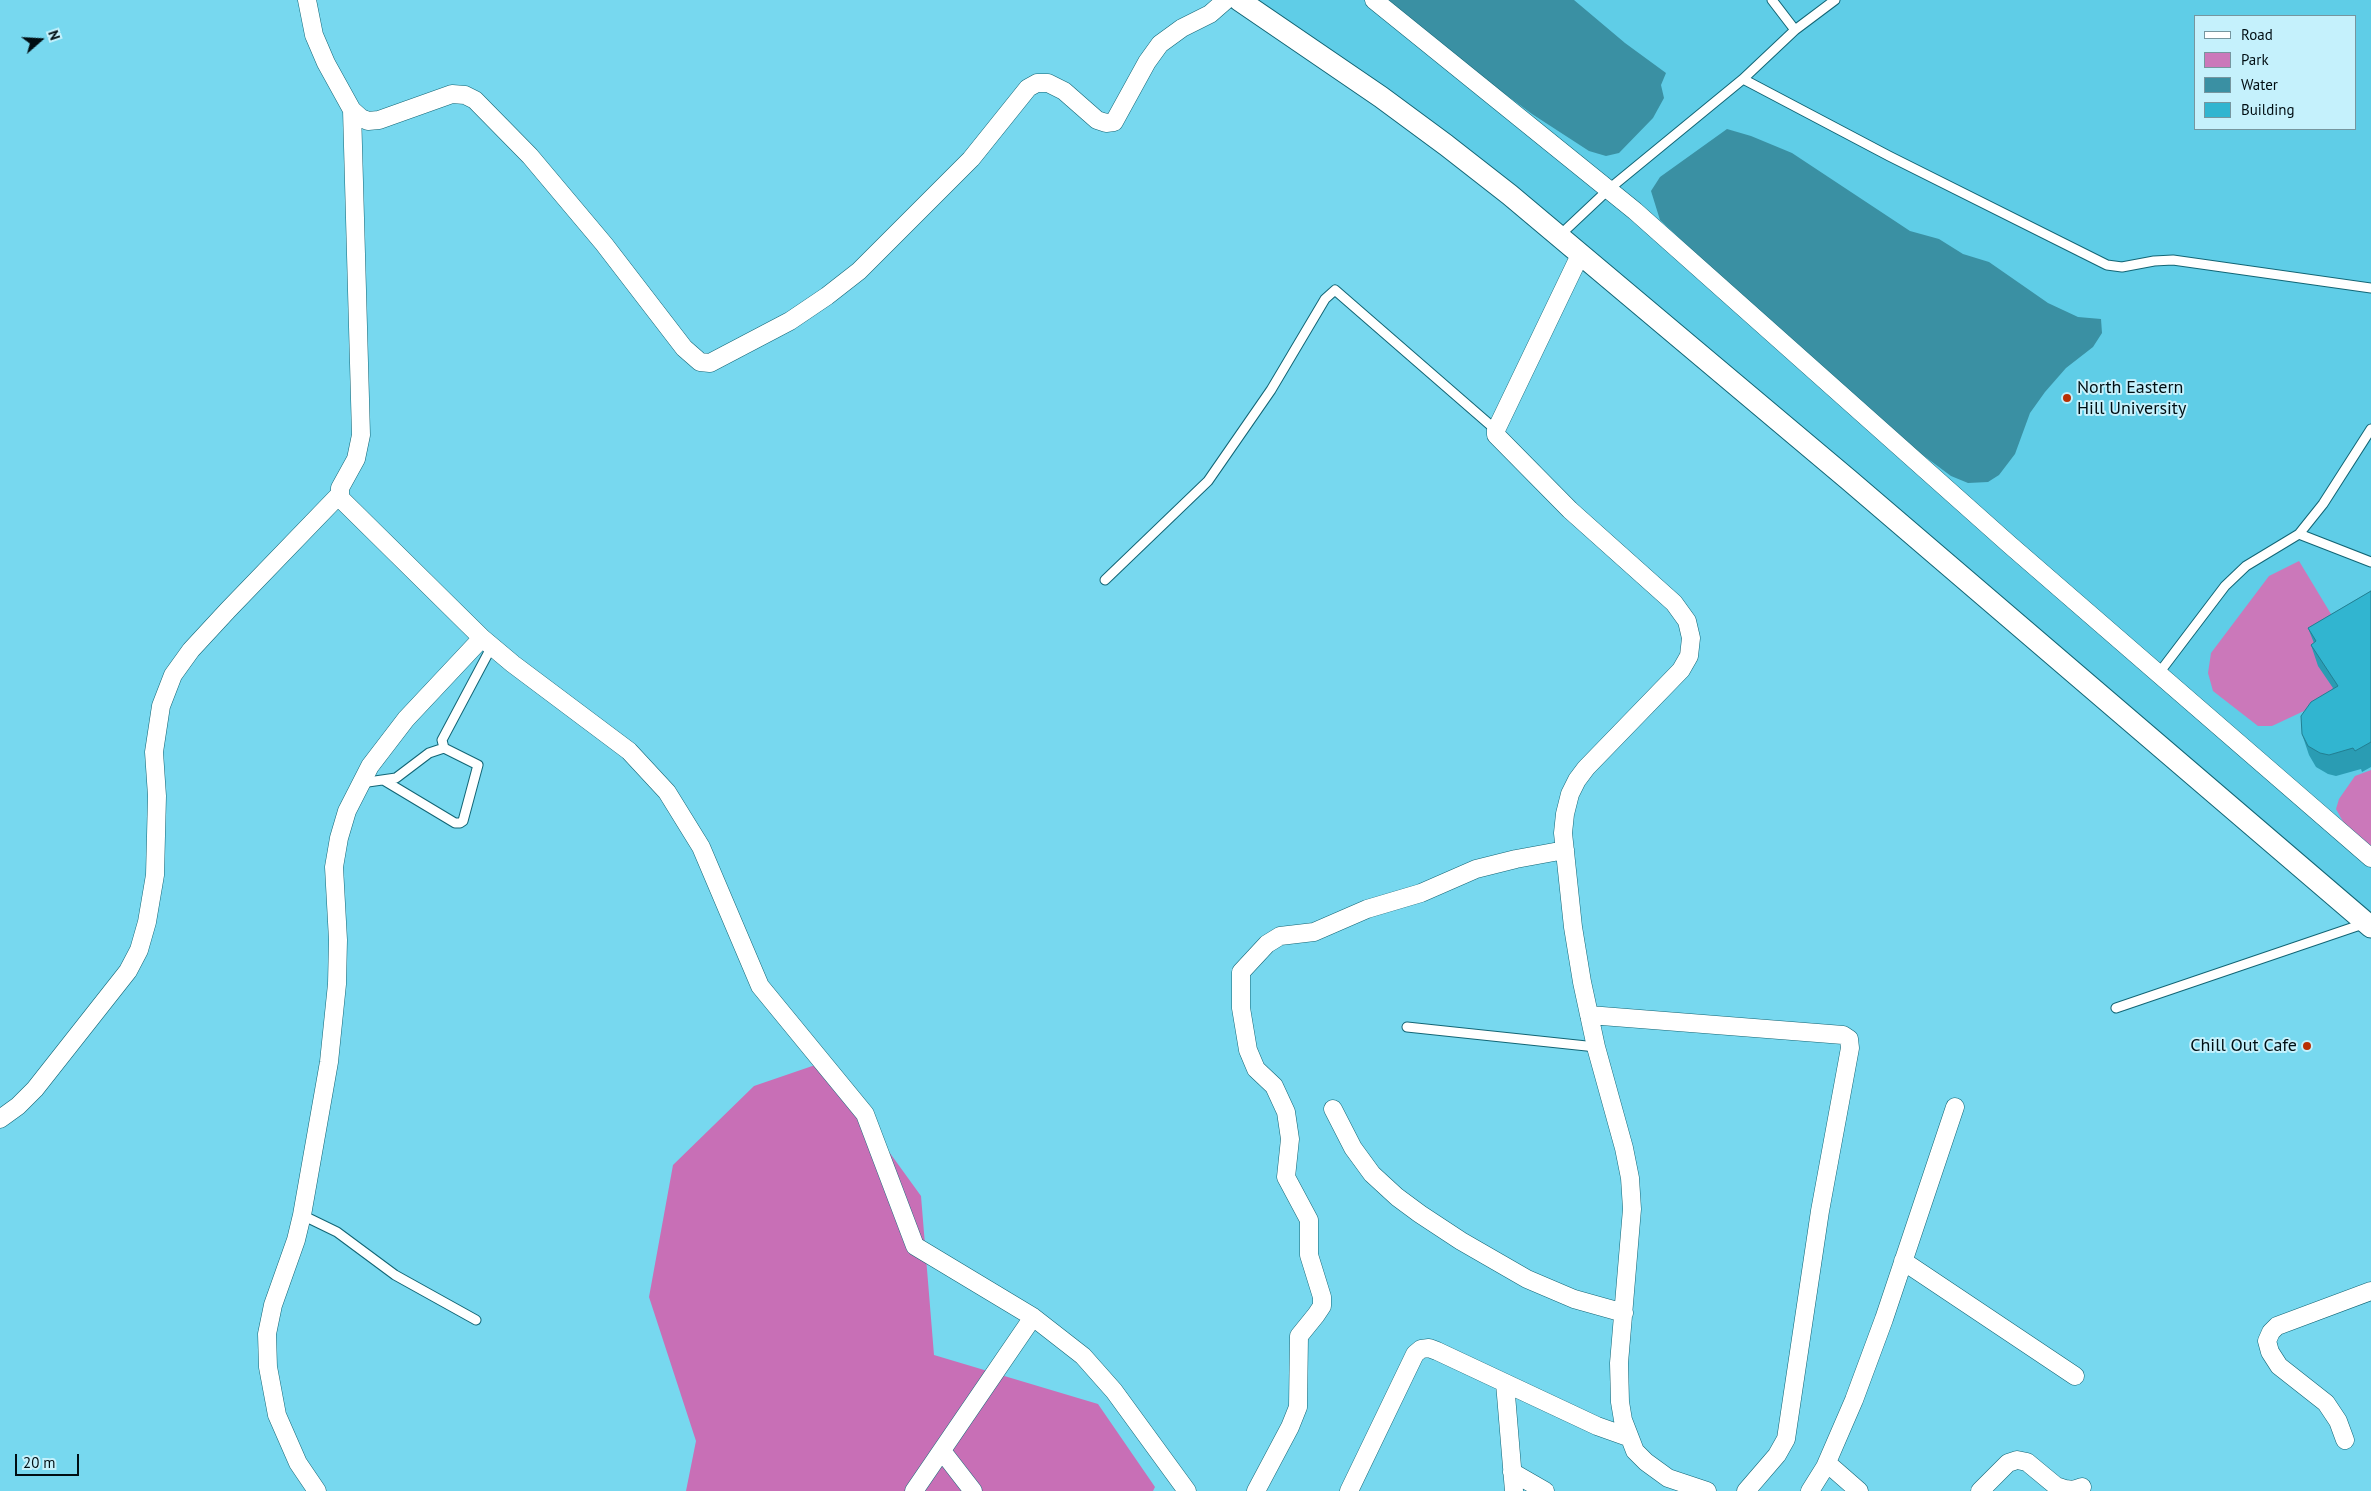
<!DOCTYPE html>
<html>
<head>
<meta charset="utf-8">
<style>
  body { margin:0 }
  #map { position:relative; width:2371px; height:1491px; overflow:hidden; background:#77d8ef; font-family:"PT Sans",sans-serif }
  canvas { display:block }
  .legend { position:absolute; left:2194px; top:15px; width:162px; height:115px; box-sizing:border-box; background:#c5f1fc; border:1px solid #76969f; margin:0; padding:6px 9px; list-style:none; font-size:15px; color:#000e13 }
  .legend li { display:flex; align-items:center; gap:10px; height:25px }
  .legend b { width:25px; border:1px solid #76969f }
  .north { position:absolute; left:15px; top:15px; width:50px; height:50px; -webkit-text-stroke:4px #c5f1fc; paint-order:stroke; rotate:71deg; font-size:14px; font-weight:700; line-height:20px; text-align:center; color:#000e13 }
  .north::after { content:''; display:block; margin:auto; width:18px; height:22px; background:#000e13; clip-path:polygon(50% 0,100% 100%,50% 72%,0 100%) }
  .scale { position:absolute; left:15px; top:1454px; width:64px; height:22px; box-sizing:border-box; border:2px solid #000e13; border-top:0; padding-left:6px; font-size:15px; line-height:18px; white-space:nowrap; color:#000e13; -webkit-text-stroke:4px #c5f1fc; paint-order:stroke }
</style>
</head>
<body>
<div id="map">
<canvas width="2371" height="1491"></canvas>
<ul class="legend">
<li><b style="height:6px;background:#fff"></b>Road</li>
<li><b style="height:14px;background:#cb78ba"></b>Park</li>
<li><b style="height:14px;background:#3a90a3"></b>Water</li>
<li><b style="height:14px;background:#31b5d0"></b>Building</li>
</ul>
<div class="north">N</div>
<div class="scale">20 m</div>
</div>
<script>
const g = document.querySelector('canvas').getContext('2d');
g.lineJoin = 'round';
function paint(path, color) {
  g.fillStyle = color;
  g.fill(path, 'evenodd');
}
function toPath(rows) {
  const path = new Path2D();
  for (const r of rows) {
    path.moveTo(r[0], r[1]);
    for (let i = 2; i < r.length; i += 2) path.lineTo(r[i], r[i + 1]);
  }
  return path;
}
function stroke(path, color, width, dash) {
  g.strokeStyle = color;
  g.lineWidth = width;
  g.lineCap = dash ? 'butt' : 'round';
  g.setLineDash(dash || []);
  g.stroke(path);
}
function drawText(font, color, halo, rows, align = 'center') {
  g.font = font + ' "PT Sans",sans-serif';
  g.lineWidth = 4;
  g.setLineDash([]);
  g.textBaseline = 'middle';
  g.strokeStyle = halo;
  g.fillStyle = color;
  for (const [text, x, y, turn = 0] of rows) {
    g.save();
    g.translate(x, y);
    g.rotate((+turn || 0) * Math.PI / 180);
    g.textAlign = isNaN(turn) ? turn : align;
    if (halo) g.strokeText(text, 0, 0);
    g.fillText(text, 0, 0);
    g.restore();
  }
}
paint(toPath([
  [1256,0,2371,0,2371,918,2144,718,1850,470],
  [2195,16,2355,16,2355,129,2195,129]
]), '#5fcde7');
paint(toPath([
  [2299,561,2334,619,2343,688,2304,711,2272,726,2258,726,2213,691,2208,673,2211,653,2269,576],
  [2371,770,2371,849,2346,827,2336,809,2339,799,2355,776]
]), '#cb78ba');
paint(toPath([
  [824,1062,921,1196,934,1355,1098,1404,1155,1487,1153,1491,686,1491,696,1441,649,1297,673,1165,754,1086]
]), '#c86fb6');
paint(toPath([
  [1387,0,1574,0,1625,43,1666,73,1661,85,1664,98,1653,118,1619,153,1606,156,1589,151,1532,114,1459,60],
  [1727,129,1751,136,1792,153,1910,231,1939,239,1963,254,1989,262,2048,303,2078,317,2101,319,2102,333,2093,347,2066,368,2045,392,2030,413,2015,454,1999,475,1988,482,1968,483,1951,476,1912,447,1778,330,1660,220,1651,191,1660,177]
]), '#3a90a3');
const service = toPath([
  [1772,0,1795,30],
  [1743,79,1889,156,2107,265,2122,267,2154,261,2173,260,2371,288],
  [1558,237,1609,189,1743,79,1795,30,1835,0],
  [2299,534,2371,562],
  [1105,580,1208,481,1271,390,1325,299,1335,290,1496,430],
  [2159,673,2225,586,2246,566,2299,534,2323,504,2371,429],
  [385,781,455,823,460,823,463,821,478,765,444,748,442,740,492,646],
  [361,783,396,778,429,753,444,748],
  [2116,1008,2366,923],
  [1407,1027,1596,1047],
  [302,1215,337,1232,395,1275,476,1320]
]);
const minor = toPath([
  [307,0,314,35,326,63,352,110,361,118,368,121,379,120,452,94,465,95,475,100,530,156,604,244,684,348,700,362,710,363,790,321,827,296,859,271,971,159,1028,88,1037,83,1048,83,1064,91,1097,120,1106,123,1114,122,1147,62,1160,44,1182,28,1210,14,1226,0],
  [1374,0,1635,211,2010,545,2371,858],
  [352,110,361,435,356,459,340,488,340,498,482,638,513,664,629,751,667,792,701,847,760,986,865,1114,915,1246,1033,1317,1083,1356,1114,1391,1187,1491],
  [1580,255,1496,430,1496,435,1570,510,1674,603,1687,621,1691,638,1689,656,1681,670,1586,768,1577,780,1570,794,1565,814,1563,833,1573,927,1582,982,1596,1047,1624,1148,1630,1178,1632,1209,1619,1363,1620,1402,1623,1420,1635,1451,1646,1462,1668,1478,1707,1491],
  [1589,1015,1843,1035,1849,1039,1850,1048,1820,1211,1786,1439,1777,1455,1746,1491],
  [1333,1109,1353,1148,1372,1174,1397,1197,1420,1214,1461,1241,1527,1279,1574,1299,1624,1313],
  [0,1119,18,1106,35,1089,128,971,139,950,147,922,155,875,157,796,154,752,161,706,173,675,191,650,228,610,339,495],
  [1903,1261,2075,1376],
  [1505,1383,1514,1491],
  [2345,1440,2338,1421,2326,1403,2279,1366,2270,1352,2267,1341,2271,1332,2277,1326,2371,1291],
  [942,1451,973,1491],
  [1827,1463,1859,1491],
  [1512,1472,1545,1491],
  [317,1491,298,1463,277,1415,268,1367,267,1334,273,1305,296,1240,302,1215,329,1062,337,984,338,940,334,867,339,838,347,811,370,766,406,719,482,638],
  [914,1491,1033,1317],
  [1256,1491,1290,1427,1298,1407,1299,1336,1316,1315,1322,1306,1322,1297,1309,1255,1309,1220,1286,1177,1290,1139,1286,1112,1274,1086,1256,1069,1248,1050,1241,1008,1241,972,1267,944,1280,936,1314,932,1367,909,1421,893,1476,869,1516,859,1565,850],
  [1349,1491,1415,1354,1421,1349,1429,1348,1437,1351,1597,1426,1628,1437],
  [1810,1491,1825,1467,1854,1400,1884,1319,1955,1107],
  [1980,1491,2008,1463,2017,1460,2027,1462,2056,1486,2065,1489,2073,1490,2082,1487]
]);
const tertiary = toPath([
  [1239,0,1381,97,1446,145,1510,195,1849,480,2371,927]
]);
stroke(service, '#126575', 11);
stroke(minor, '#126575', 19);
stroke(tertiary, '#126575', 23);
stroke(service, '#fff', 9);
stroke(minor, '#fff', 18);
stroke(tertiary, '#fff', 21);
paint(toPath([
  [2371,591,2371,767,2362,772,2361,769,2336,776,2328,774,2316,767,2309,755,2302,734,2333,688,2318,666,2311,645,2314,643,2308,628]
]), '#2a9cb3');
const building = toPath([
  [2371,591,2371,742,2355,751,2353,748,2329,755,2320,753,2308,746,2302,734,2301,716,2311,702,2338,686,2311,645,2316,641,2308,628,2371,591]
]);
paint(building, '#31b5d0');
stroke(building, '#227f92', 1);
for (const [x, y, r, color] of [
  [2067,398,5,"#b92f03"],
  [2307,1046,5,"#b92f03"]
]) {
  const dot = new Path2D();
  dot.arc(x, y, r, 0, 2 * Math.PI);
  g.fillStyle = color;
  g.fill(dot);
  stroke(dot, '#c5f1fc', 2);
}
drawText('18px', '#000e13', '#c5f1fc', [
  ["North Eastern",2077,388],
  ["Hill University",2077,409],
  ["Chill Out Cafe",2297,1046,"right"]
], 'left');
</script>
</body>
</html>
